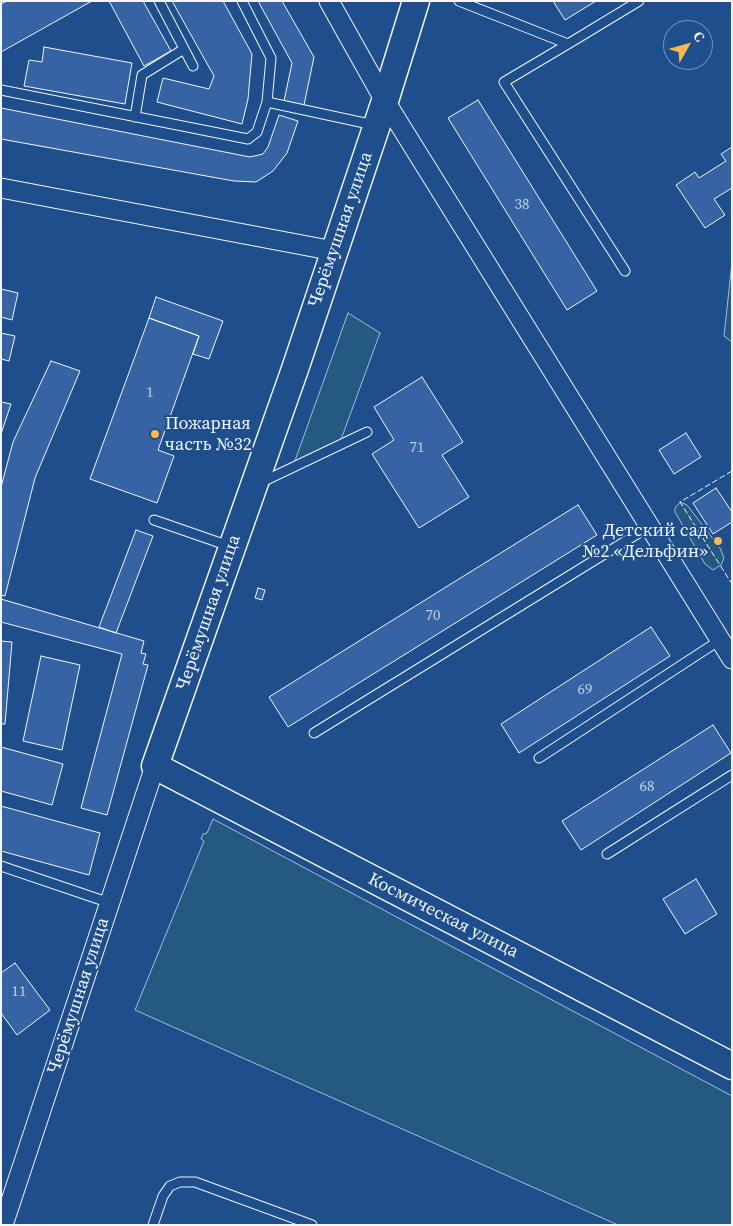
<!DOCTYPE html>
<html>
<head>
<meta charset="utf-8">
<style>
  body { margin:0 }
  #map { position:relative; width:733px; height:1226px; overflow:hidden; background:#1f4e8c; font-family:"Source Serif 4",serif }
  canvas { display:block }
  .frame { position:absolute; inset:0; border:2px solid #f2f6ff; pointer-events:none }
  .north { position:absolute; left:663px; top:20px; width:50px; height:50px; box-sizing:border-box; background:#1f4e8c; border:1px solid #7391ba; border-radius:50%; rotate:52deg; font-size:14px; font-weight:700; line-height:20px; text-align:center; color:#f2f6ff }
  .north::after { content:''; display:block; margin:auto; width:18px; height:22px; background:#ffb74d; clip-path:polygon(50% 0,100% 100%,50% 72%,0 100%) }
</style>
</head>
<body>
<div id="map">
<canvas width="733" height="1226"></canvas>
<div class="frame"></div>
<div class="north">С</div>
</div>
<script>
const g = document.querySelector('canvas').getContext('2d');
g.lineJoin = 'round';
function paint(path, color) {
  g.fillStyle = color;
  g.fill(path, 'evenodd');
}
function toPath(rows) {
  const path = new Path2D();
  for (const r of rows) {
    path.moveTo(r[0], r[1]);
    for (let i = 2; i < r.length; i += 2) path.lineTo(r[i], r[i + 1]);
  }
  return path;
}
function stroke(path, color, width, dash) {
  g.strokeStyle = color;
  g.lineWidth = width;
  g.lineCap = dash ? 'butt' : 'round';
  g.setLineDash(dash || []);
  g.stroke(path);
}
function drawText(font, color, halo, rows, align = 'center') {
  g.font = font + ' "Source Serif 4",serif';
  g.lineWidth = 4;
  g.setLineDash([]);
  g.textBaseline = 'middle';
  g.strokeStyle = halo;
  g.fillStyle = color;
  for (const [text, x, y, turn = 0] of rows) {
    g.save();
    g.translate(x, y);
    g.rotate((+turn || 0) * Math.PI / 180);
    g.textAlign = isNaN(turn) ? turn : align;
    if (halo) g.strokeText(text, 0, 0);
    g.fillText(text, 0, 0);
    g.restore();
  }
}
const green = toPath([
  [732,262,732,342,724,336,732,262],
  [348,313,380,333,339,445,292,469,348,313],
  [680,502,687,505,720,548,724,558,721,565,713,570,705,564,675,512,675,508,680,502],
  [213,819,732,1096,732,1225,618,1225,135,1010,204,841,201,839,203,834,207,833,213,819]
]);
paint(green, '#245a82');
stroke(green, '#a8bbd7', 1);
const building = toPath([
  [7,1,92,1,1,52,1,4,7,1],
  [109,1,143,1,171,51,144,66,109,1],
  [172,1,223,1,252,54,248,99,242,124,157,102,163,78,209,89,214,76,172,1],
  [258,1,282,1,314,57,304,105,284,101,292,63,258,1],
  [553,1,596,1,565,20,553,1],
  [44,47,132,63,125,104,24,86,29,60,42,62,44,47],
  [478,100,597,291,567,310,448,118,478,100],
  [1,108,250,157,263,154,268,147,279,115,298,121,287,153,273,171,256,182,234,181,1,139,1,108],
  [732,147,732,188,714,199,725,215,705,228,676,185,695,172,699,178,726,161,721,154,732,147],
  [1,289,18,293,12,320,1,317,1,289],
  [156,297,223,321,209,359,193,354,199,336,149,318,156,297],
  [149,318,199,336,158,450,174,456,157,503,90,479,149,318],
  [1,333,15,336,9,361,1,359,1,333],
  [51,361,80,371,35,478,5,596,1,595,1,487,13,442,51,361],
  [422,377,463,442,442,455,469,497,419,528,372,454,394,440,374,407,422,377],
  [1,402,11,404,1,434,1,402],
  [686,433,701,457,674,474,659,450,686,433],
  [716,488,732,512,732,522,713,534,693,503,716,488],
  [578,505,597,535,288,727,269,697,578,505],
  [136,530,153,536,116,633,99,627,136,530],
  [258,588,265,590,262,600,255,598,258,588],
  [1,599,144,641,141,653,146,654,143,664,148,665,107,815,81,808,122,654,1,622,1,599],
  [651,627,670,656,519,753,501,724,651,627],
  [1,641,12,642,5,724,1,724,1,641],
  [41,656,80,665,62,750,23,741,41,656],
  [713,725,731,753,581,850,562,821,713,725],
  [1,747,63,764,52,805,1,791,1,747],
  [1,806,100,833,89,875,1,851,1,806],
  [696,879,717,914,685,934,663,899,696,879],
  [15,963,50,1010,17,1035,1,1013,1,973,15,963]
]);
paint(building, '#3563a3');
stroke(building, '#f2f6ff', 1);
const lane = toPath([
  [159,1,193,66],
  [459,1,568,44,639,1],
  [568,44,504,82,625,271],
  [1,90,248,139,257,132,267,102,271,58,242,1],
  [267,102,374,125],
  [135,117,142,75,184,49],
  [260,483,367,432],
  [154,520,229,546],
  [314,733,650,526],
  [539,758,720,640],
  [607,854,732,775],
  [1,866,110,903],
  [153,1225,163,1196,170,1186,180,1182,195,1182,312,1225]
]);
const street = toPath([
  [329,1,385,101,732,659],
  [1,188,334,251],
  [3,1225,155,766]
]);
const secondary = toPath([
  [416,1,385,101,295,369,155,766,732,1066]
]);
stroke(lane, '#f2f6ff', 11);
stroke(street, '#f2f6ff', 21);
stroke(secondary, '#f2f6ff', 29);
stroke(lane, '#1f4e8c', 9);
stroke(street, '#1f4e8c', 19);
stroke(secondary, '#1f4e8c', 26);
stroke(toPath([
  [732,471,680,502,732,584]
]), '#f2f6ff', 1, [6, 2.5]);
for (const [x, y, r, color] of [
  [155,434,5,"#ffb74d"],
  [718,541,5,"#ffb74d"]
]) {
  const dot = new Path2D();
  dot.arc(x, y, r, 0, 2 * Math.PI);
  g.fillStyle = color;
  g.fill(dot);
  stroke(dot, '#1f4e8c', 2);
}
drawText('15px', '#c3d1e8', null, [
  ["38",522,205],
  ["1",150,393],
  ["71",417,448],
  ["70",433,616],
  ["69",585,690],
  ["68",647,787],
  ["11",19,992]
]);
drawText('18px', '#f2f6ff', '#1f4e8c', [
  ["Черёмушная улица",341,230,-71],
  ["Черёмушная улица",209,613,-71],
  ["Космическая улица",443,916,27],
  ["Черёмушная улица",79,996,-72]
]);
drawText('18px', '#f2f6ff', '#1f4e8c', [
  ["Пожарная",165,424],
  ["часть №32",165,445],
  ["Детский сад",708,531,"right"],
  ["№2 «Дельфин»",708,552,"right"]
], 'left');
</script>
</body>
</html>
